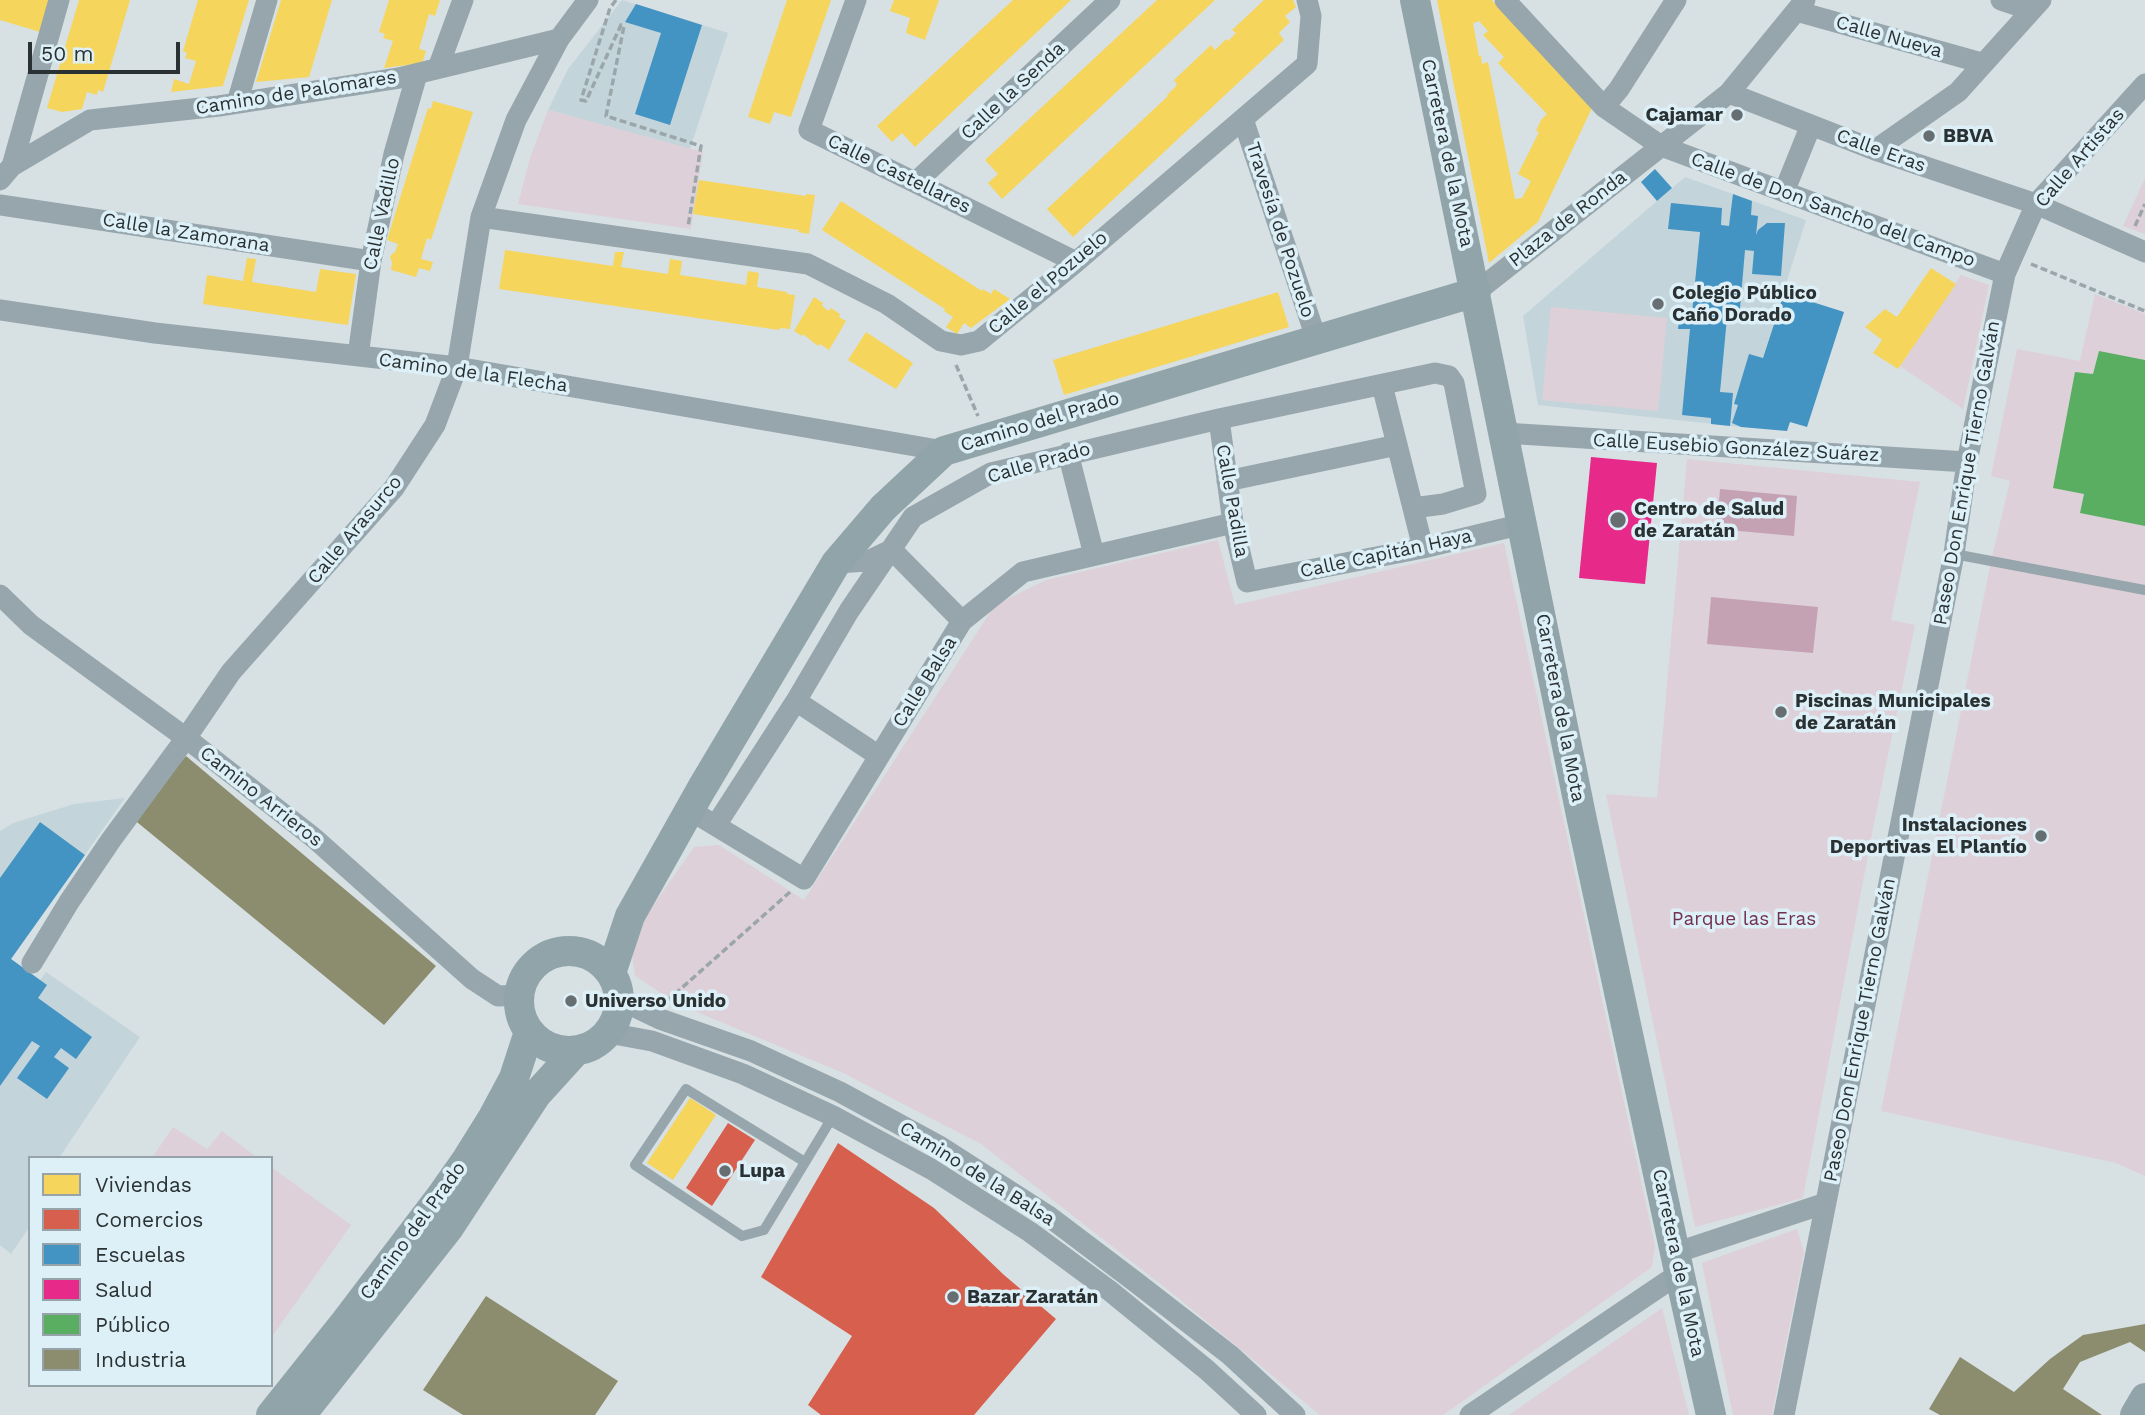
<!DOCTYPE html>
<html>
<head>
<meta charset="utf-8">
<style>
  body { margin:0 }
  #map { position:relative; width:2145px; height:1415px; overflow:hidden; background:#d7e0e3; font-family:"Work Sans",sans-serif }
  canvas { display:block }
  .legend { position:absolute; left:28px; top:1156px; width:245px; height:231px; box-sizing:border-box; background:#def0f7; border:2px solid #96a4a9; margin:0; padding:9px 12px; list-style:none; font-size:21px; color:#2a3133 }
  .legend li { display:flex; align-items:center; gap:14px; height:35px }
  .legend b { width:35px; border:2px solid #96a4a9 }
  .scale { position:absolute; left:28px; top:42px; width:152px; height:32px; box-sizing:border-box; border:4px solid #2a3133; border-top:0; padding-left:9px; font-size:21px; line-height:24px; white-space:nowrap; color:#2a3133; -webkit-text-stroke:5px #def0f7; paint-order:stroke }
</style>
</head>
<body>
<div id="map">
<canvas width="2145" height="1415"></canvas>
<ul class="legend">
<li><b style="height:19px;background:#f6d55c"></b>Viviendas</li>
<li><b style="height:19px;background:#d6604d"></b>Comercios</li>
<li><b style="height:19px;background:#4393c3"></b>Escuelas</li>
<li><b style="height:19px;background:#e7298a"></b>Salud</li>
<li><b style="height:19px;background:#5aae61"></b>Público</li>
<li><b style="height:19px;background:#8c8c6e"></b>Industria</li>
</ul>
<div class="scale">50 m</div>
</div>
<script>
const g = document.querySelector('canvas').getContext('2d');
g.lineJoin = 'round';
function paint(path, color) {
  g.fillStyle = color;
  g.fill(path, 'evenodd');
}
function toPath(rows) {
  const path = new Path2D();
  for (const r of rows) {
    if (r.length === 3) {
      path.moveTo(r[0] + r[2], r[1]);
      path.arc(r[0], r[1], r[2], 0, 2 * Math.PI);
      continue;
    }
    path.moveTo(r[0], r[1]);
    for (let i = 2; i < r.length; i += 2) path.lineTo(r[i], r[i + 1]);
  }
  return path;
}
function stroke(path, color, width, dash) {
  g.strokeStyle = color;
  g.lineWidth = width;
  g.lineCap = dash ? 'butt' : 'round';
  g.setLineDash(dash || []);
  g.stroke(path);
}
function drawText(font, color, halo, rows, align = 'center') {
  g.font = font + ' "Work Sans",sans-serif';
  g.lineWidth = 7;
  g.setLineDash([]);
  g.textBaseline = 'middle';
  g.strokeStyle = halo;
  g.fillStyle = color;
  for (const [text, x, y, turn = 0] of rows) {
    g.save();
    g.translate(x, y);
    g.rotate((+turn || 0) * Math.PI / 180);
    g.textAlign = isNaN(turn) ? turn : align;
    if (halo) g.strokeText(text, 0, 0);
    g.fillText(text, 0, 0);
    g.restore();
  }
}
paint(toPath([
  [622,0,728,33,690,149,548,110,568,69],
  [1685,177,1806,220,1741,427,1538,405,1523,316],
  [125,798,11,959,40,980,46,972,140,1037,59,1158,30,1158,30,1226,11,1254,0,1245,0,831,13,823,74,804]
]), '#c3d5db');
paint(toPath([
  [548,110,703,152,691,229,518,204,530,158],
  [2145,178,2145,234,2123,226],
  [1961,275,1989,285,1963,409,1900,366],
  [2095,294,2145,314,2145,1176,2116,1163,1881,1111,1991,561,2010,481,1991,476,2017,349,2080,361],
  [1551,307,1667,318,1658,411,1542,400],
  [1687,459,1920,482,1891,620,1915,625,1875,818,1803,1198,1695,1227,1606,794,1657,798],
  [1218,540,1235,605,1504,543,1655,1246,1652,1267,1443,1415,1320,1415,1177,1297,981,1144,843,1073,678,1004,635,976,630,939,694,847,719,845,804,900,995,605,1046,580],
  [173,1127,207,1149,222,1131,258,1158,152,1158],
  [271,1167,351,1225,271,1338],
  [1797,1229,1804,1252,1772,1415,1733,1415,1702,1263],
  [1662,1308,1689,1415,1509,1415]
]), '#ded0d8');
paint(toPath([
  [1720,489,1797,496,1794,536,1717,529],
  [1711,597,1818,607,1813,653,1707,644]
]), '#c4a2b3');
paint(toPath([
  [0,0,49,0,40,32,0,20],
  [79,0,130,0,103,92,98,90,97,95,87,92,82,109,62,112,47,108],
  [198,0,249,0,223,86,171,92,174,79,189,84,196,61,185,58,187,53,183,51],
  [281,0,332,0,309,77,256,82],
  [389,0,440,0,435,16,429,14,419,49,426,51,422,63,384,68,393,41,383,38,385,34,379,32],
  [787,0,831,0,791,117,774,112,770,124,748,117],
  [894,0,939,0,925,40,906,33,910,18,890,11],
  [1013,0,1071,0,915,147,902,133,892,142,877,126],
  [1157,0,1215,0,1002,199,988,183,998,174,985,160],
  [1264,0,1293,0,1296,7,1285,16,1290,22,1279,33,1284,40,1073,237,1047,209,1168,96,1167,95,1177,85,1174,80,1211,45,1215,50,1226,39,1228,41,1236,33,1232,30],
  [1437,0,1492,0,1590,102,1592,108,1538,222,1489,263],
  [1478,20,1488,31,1483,35,1504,57,1498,63,1547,114,1541,120,1536,131,1539,132,1518,174,1531,181,1522,198,1515,199,1488,62,1482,64,1481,56,1479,56,1473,23,1478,22],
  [433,101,473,112,431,240,427,238,421,259,433,262,430,271,419,268,416,277,391,270,392,263,390,256,395,252,398,244,387,240,428,108,431,109],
  [699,180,806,196,806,194,815,195,809,234,798,232,799,230,693,214],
  [841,201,982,291,983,289,991,294,994,289,1010,299,971,328,964,323,957,334,946,327,953,317,944,311,945,309,822,230],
  [505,250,613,266,615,252,624,252,621,267,668,274,670,259,682,261,680,275,746,285,748,271,759,273,757,287,787,292,787,294,795,295,790,329,780,328,779,330,499,289],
  [247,258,256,259,252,282,316,292,320,269,356,274,348,325,203,304,207,275,243,281],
  [1931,268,1956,284,1898,369,1873,353,1882,340,1865,327,1885,309,1897,317],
  [1278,292,1289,327,1064,395,1053,360],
  [814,297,823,303,822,306,829,311,831,308,840,314,839,317,846,321,829,350,820,344,818,346,803,334,802,336,794,331],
  [866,332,913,363,896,389,848,360],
  [690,1098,716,1115,673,1180,647,1163]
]), '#f6d55c');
paint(toPath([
  [728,1123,755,1140,712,1206,686,1188],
  [838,1143,934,1208,1004,1275,1056,1319,974,1415,821,1415,808,1405,852,1336,761,1277]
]), '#d6604d');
paint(toPath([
  [636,4,702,25,670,125,635,114,661,33,625,22],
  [1655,169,1672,188,1657,201,1641,182],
  [1733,194,1752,201,1751,215,1758,216,1756,235,1758,230,1767,223,1785,223,1781,276,1752,274,1754,251,1745,250,1739,320,1727,318,1720,392,1733,393,1730,426,1711,424,1711,418,1682,415,1690,329,1678,329,1680,312,1692,313,1700,232,1668,229,1671,203,1722,208,1721,225,1729,226],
  [1784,293,1844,312,1807,427,1790,422,1787,431,1741,427,1732,423,1738,405,1734,404,1749,354,1763,358],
  [40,822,85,855,11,959,47,985,38,998,92,1037,76,1059,61,1048,54,1057,69,1068,47,1099,17,1078,40,1046,32,1041,0,1086,0,878]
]), '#4393c3');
paint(toPath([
  [1591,457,1657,463,1645,584,1579,578]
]), '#e7298a');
paint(toPath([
  [2099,351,2145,360,2145,526,2080,513,2084,494,2053,488,2075,372,2093,374]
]), '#5aae61');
paint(toPath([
  [186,756,436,966,384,1025,132,818],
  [486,1296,618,1381,595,1415,463,1415,423,1390],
  [2145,1324,2145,1352,2130,1342,2080,1362,2063,1389,2102,1415,1940,1415,1929,1409,1960,1357,2014,1392,2050,1359,2083,1335]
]), '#8c8c6e');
stroke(toPath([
  [616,0,610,8,581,100,586,101,621,25,624,26,606,116,701,146,688,227],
  [2135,226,2145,204],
  [2031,264,2145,311],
  [956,365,978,416],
  [667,1001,790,892]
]), '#9ba6aa', 3.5, [7, 3.5]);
stroke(toPath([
  [1954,554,2145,590],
  [805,1162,686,1089,635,1165,742,1236,764,1230,821,1136,833,1116]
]), '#96a6ac', 10);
stroke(toPath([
  [856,0,809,130,1076,262],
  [1505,0,1604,107,1661,146,2005,274],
  [2001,0,2031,10],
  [1796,11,1982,63],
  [438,68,463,0],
  [1729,93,1875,150,2036,204,2145,252],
  [237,103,267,0],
  [1604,107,1619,89,1676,0],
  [1243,119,1317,341],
  [1875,150,1958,92,2041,0],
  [12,166,59,0],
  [0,180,12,166,90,120,219,106,399,78,559,39],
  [916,182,1110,0],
  [1784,192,1811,125],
  [0,205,371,261],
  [481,217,808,264,887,304,941,341,961,345,979,341,1076,262,1307,64,1311,16,1307,0],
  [1476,292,1729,93,1805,0],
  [0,310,155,333,457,367,944,451],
  [358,356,371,261,394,154,417,74],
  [1382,385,1423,548],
  [1219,419,1233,523,1247,582,1423,548,1523,524],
  [1504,433,1967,462],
  [1068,453,1094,555],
  [1227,481,1397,445],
  [892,550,962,621],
  [836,563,868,561,891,550],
  [0,595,31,625,186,738,314,838,472,979,498,996,519,995],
  [796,701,879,756],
  [703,818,804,879,962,621,1023,572,1233,523],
  [716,825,796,701,849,611,913,517,991,473,1219,419,1435,373,1449,376,1454,383,1476,494,1443,504,1413,508],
  [32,963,69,902,111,840,186,738,231,672,394,488,435,425,457,367,481,217,516,120,559,39,588,0],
  [620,1000,660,1019,751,1051,840,1092,941,1147,1047,1215,1133,1280,1230,1355,1295,1415],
  [608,1033,652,1041,743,1074,833,1116,931,1169,1030,1232,1110,1291,1207,1370,1256,1415],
  [1675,1253,1826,1203],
  [1470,1415,1668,1281,1680,1276],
  [1784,1415,1954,554,1967,462,2005,274,2036,204,2145,84]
]), '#96a6ac', 21);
stroke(toPath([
  [1415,0,1582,820,1680,1276,1711,1415],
  [569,1001,50],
  [611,973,630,916,702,788,836,563,883,508,944,451,1476,292],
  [271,1415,346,1321,441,1196,467,1159,492,1119,514,1078,529,1032],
  [301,1415,448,1229,536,1095,576,1051],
  [2135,1415,2145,1398]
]), '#91a4aa', 30);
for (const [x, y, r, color] of [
  [1737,115,7,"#676e71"],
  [1929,136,7,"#676e71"],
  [1658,304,7,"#676e71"],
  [1618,520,9,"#676e71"],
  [1781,712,7,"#676e71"],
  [2041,836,7,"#676e71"],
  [571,1001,7,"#676e71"],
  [725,1171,7,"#676e71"],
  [953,1297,7,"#676e71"]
]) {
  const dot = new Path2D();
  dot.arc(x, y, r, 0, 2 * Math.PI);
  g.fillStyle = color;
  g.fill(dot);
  stroke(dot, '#def0f7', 2.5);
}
drawText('19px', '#2a3133', '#def0f7', [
  ["Calle Nueva",1889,37,16],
  ["Calle la Senda",1013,91,-43],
  ["Camino de Palomares",296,93,-9],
  ["Calle Eras",1881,151,20],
  ["Carretera de la Mota",1447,153,78],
  ["Calle Artistas",2080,158,-49],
  ["Calle Castellares",899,174,26],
  ["Calle de Don Sancho del Campo",1833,210,20],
  ["Calle Vadillo",382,214,-78],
  ["Plaza de Ronda",1568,219,-38],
  ["Travesía de Pozuelo",1280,230,72],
  ["Calle la Zamorana",186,233,9],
  ["Calle el Pozuelo",1048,283,-40],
  ["Camino de la Flecha",473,373,8],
  ["Camino del Prado",1040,422,-17],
  ["Calle Eusebio González Suárez",1736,448,3],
  ["Calle Prado",1039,463,-16],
  ["Paseo Don Enrique Tierno Galván",1967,473,-80],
  ["Calle Padilla",1232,501,80],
  ["Calle Arasurco",355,530,-50],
  ["Calle Capitán Haya",1386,554,-12],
  ["Calle Balsa",925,682,-58],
  ["Carretera de la Mota",1560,708,79],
  ["Camino Arrieros",261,797,38],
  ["Paseo Don Enrique Tierno Galván",1860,1030,-79],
  ["Camino de la Balsa",977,1174,32],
  ["Camino del Prado",413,1231,-54],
  ["Carretera de la Mota",1678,1263,78]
]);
drawText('bold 19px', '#2a3133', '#def0f7', [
  ["Cajamar",1723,115,"right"],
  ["BBVA",1943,136],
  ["Colegio Público",1672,293],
  ["Caño Dorado",1672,315],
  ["Centro de Salud",1634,509],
  ["de Zaratán",1634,531],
  ["Piscinas Municipales",1795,701],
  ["de Zaratán",1795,723],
  ["Instalaciones",2027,825,"right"],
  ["Deportivas El Plantío",2027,847,"right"],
  ["Universo Unido",585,1001],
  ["Lupa",739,1171],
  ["Bazar Zaratán",967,1297]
], 'left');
drawText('19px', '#723150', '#def0f7', [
  ["Parque las Eras",1744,919]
]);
</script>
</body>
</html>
